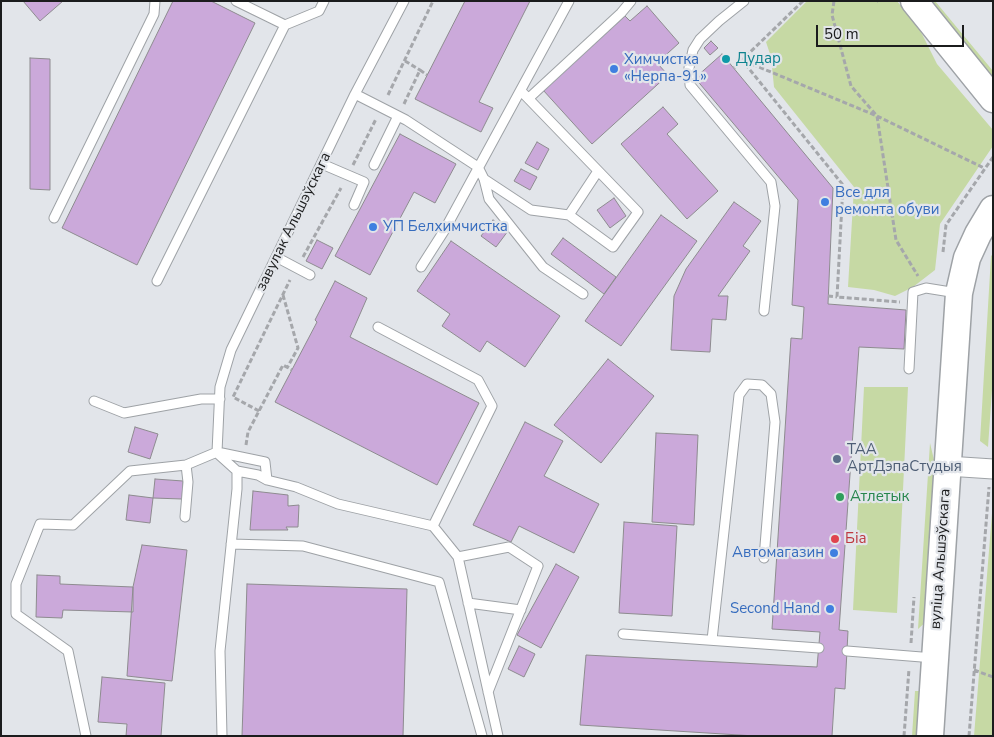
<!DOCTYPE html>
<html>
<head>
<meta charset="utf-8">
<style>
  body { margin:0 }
  #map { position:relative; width:994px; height:737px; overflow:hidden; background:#e2e5ea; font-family:"Nunito Sans",sans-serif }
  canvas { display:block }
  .frame { position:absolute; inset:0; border:2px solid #1b1c1d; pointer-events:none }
  .scale { position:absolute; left:816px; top:25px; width:148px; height:22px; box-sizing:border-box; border:2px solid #1b1c1d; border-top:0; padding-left:6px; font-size:15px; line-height:18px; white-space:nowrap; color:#1b1c1d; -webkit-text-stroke:4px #e2e5ea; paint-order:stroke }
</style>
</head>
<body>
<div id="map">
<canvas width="994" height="737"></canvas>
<div class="frame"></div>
<div class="scale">50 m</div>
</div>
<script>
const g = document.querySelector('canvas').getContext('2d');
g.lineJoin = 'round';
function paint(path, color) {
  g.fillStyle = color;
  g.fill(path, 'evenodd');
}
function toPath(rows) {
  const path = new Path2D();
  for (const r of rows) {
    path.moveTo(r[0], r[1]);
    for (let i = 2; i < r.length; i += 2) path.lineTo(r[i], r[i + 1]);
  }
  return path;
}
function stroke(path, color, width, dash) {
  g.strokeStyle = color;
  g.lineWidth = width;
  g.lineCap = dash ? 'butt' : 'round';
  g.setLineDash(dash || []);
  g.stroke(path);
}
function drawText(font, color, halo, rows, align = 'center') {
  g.font = font + ' "Nunito Sans",sans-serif';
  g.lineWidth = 4.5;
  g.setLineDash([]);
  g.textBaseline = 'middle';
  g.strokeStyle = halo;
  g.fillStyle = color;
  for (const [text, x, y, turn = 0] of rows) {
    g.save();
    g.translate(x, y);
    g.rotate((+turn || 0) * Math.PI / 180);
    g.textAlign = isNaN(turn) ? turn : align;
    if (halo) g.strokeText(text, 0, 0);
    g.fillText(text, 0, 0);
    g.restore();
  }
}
paint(toPath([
  [807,1,897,1,919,28,937,64,993,130,993,146,940,224,935,270,913,287,895,296,874,290,848,287,854,187,774,87,771,57,766,42],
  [928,1,935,1,993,71,993,79],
  [993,254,993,376,988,447,980,441,991,256],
  [864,387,908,387,897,613,853,610],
  [930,443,938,477,928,620,918,629],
  [993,501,993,736,974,736],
  [915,691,922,691,919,736,912,736]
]), '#c6d9a4');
const building = toPath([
  [23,1,63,1,40,21,23,1],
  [173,1,211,1,255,23,137,265,62,228,173,1],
  [465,1,530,1,479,102,493,108,481,132,415,99,465,1],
  [647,6,679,43,657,63,668,75,592,144,543,90,625,16,630,21,647,6],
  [711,41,718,48,710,55,704,48,711,41],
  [722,54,833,188,828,304,906,310,904,349,859,347,839,630,848,631,845,689,835,688,832,736,755,736,580,725,586,655,817,667,820,632,772,629,791,338,802,339,804,307,792,305,798,200,695,78,722,54],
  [30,58,50,59,50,190,30,189,30,58],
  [663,107,678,124,667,134,718,191,687,219,621,144,663,107],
  [400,134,456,164,435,203,414,192,370,275,335,256,400,134],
  [537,142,549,149,538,170,525,163,537,142],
  [521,169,537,177,530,190,514,181,521,169],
  [614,198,626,216,610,228,597,210,614,198],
  [734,202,761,221,743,246,750,251,718,296,728,296,726,320,712,319,710,352,671,350,674,296,686,269,734,202],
  [661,215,697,241,621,346,585,321,661,215],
  [493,220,508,231,496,247,481,236,493,220],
  [563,238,616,277,604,294,551,254,563,238],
  [317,240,333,248,322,269,306,261,317,240],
  [451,241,560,316,525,367,487,341,480,352,442,326,450,314,417,291,451,241],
  [335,281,367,298,350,337,479,403,437,485,275,402,317,322,315,320,335,281],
  [608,359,654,396,601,463,554,425,608,359],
  [525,422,563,441,544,476,599,504,574,553,519,526,511,542,473,525,525,422],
  [135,427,158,434,150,459,128,452,135,427],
  [656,433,698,435,694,525,652,522,656,433],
  [155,479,183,481,182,499,153,498,155,479],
  [253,491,288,495,288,506,299,505,298,527,286,527,288,530,250,530,253,491],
  [129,495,153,498,150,523,126,520,129,495],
  [624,522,677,526,672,616,619,613,624,522],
  [142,545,187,550,172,681,127,676,133,587,142,545],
  [556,564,579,577,541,648,517,635,556,564],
  [37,575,60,576,60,584,133,587,133,612,63,610,62,618,36,617,37,575],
  [247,584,407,589,403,736,242,736,247,584],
  [519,646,535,654,524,677,508,669,519,646],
  [102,677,165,683,161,736,126,736,127,724,98,722,102,677]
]);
paint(building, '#cba9da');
stroke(building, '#8d8b8f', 1);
const lane = toPath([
  [236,1,285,25],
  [744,1,719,21,700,39,693,50,689,68,690,85,771,182,775,206,764,311],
  [521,91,638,212,613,247,569,215,598,171],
  [355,94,406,120,478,167,484,179,489,199,543,267,583,294],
  [529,98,621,13,631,1],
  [322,164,364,182,354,205],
  [374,165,398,116],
  [484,179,531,210,569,215],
  [54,218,154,14,155,1],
  [276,257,310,275],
  [421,267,444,231,569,1],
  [157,281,285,25,319,11,324,1],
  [378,327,478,380,492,406,433,526],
  [909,369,913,292,926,288,957,293],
  [94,401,124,413,201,399,220,399],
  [217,452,220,387,231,350,355,94,404,1],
  [217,453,237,471,258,475,267,480,296,487,338,504,433,526,458,557,498,736],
  [185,517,188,482,186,465],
  [231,544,303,546,439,582,482,736],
  [458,557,509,547,538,566,488,692],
  [468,603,521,610],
  [623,634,819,648],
  [712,640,739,395,747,384,762,385,771,394,775,422,764,558],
  [847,651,934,658],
  [86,736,68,651,16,614,16,584,40,524,73,525,130,471,186,465,217,452,265,462,267,480],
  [222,736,220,651,237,489,237,471]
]);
const street = toPath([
  [947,466,993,469]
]);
const secondary = toPath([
  [914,1,993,99],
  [930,736,959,293,967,258,978,234,993,209]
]);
stroke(lane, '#9ea2a6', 11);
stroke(street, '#9ea2a6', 21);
stroke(secondary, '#9ea2a6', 29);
stroke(toPath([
  [803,1,742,60,843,185,837,297,900,302],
  [834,1,832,15,851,86,877,116,896,240,918,276],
  [877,1,878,1],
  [405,61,420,70],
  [734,68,742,60,877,116,984,168],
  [388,95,433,1],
  [404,104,420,70,427,75],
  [353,165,376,119],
  [943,252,946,225,993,157],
  [303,257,341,188],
  [283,295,298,348,287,368],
  [828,296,837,297],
  [259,411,233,397,290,280],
  [246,445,248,432,283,365,292,370],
  [911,643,914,597],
  [974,670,993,677],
  [904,736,909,669],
  [969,736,989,487]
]), '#a5a7ab', 3, [5, 2.5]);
stroke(lane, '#fff', 9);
stroke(street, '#fff', 19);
stroke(secondary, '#fff', 26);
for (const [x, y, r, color] of [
  [726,59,5,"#0f9aa8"],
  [614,69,5,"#3f7fe0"],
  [825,202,5,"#3f7fe0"],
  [373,227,5,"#3f7fe0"],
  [837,459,5,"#5c6f8a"],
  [840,497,5,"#2e9e5b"],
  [835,539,5,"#e0444e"],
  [834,553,5,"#3f7fe0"],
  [830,609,5,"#3f7fe0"]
]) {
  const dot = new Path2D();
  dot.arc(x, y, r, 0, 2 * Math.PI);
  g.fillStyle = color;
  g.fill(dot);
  stroke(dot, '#e2e5ea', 2);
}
drawText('15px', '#0d838f', '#e2e5ea', [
  ["Дудар",736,59]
], 'left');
drawText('15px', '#366cbe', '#e2e5ea', [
  ["Химчистка",624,60],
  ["«Нерпа-91»",624,77],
  ["Все для",835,193],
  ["ремонта обуви",835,210],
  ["УП Белхимчистка",383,227],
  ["Автомагазин",824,553,"right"],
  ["Second Hand",820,609,"right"]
], 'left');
drawText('15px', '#1b1c1d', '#e2e5ea', [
  ["завулак Альшэўскага",294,222,-64],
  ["вуліца Альшэўскага",941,559,-86]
]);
drawText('15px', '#4e5e75', '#e2e5ea', [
  ["ТАА",847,450],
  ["АртДэпаСтудыя",847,467]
], 'left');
drawText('15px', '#27864d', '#e2e5ea', [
  ["Атлетык",850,497]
], 'left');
drawText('15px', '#be3a42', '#e2e5ea', [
  ["Біа",845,539]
], 'left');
</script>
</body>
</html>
